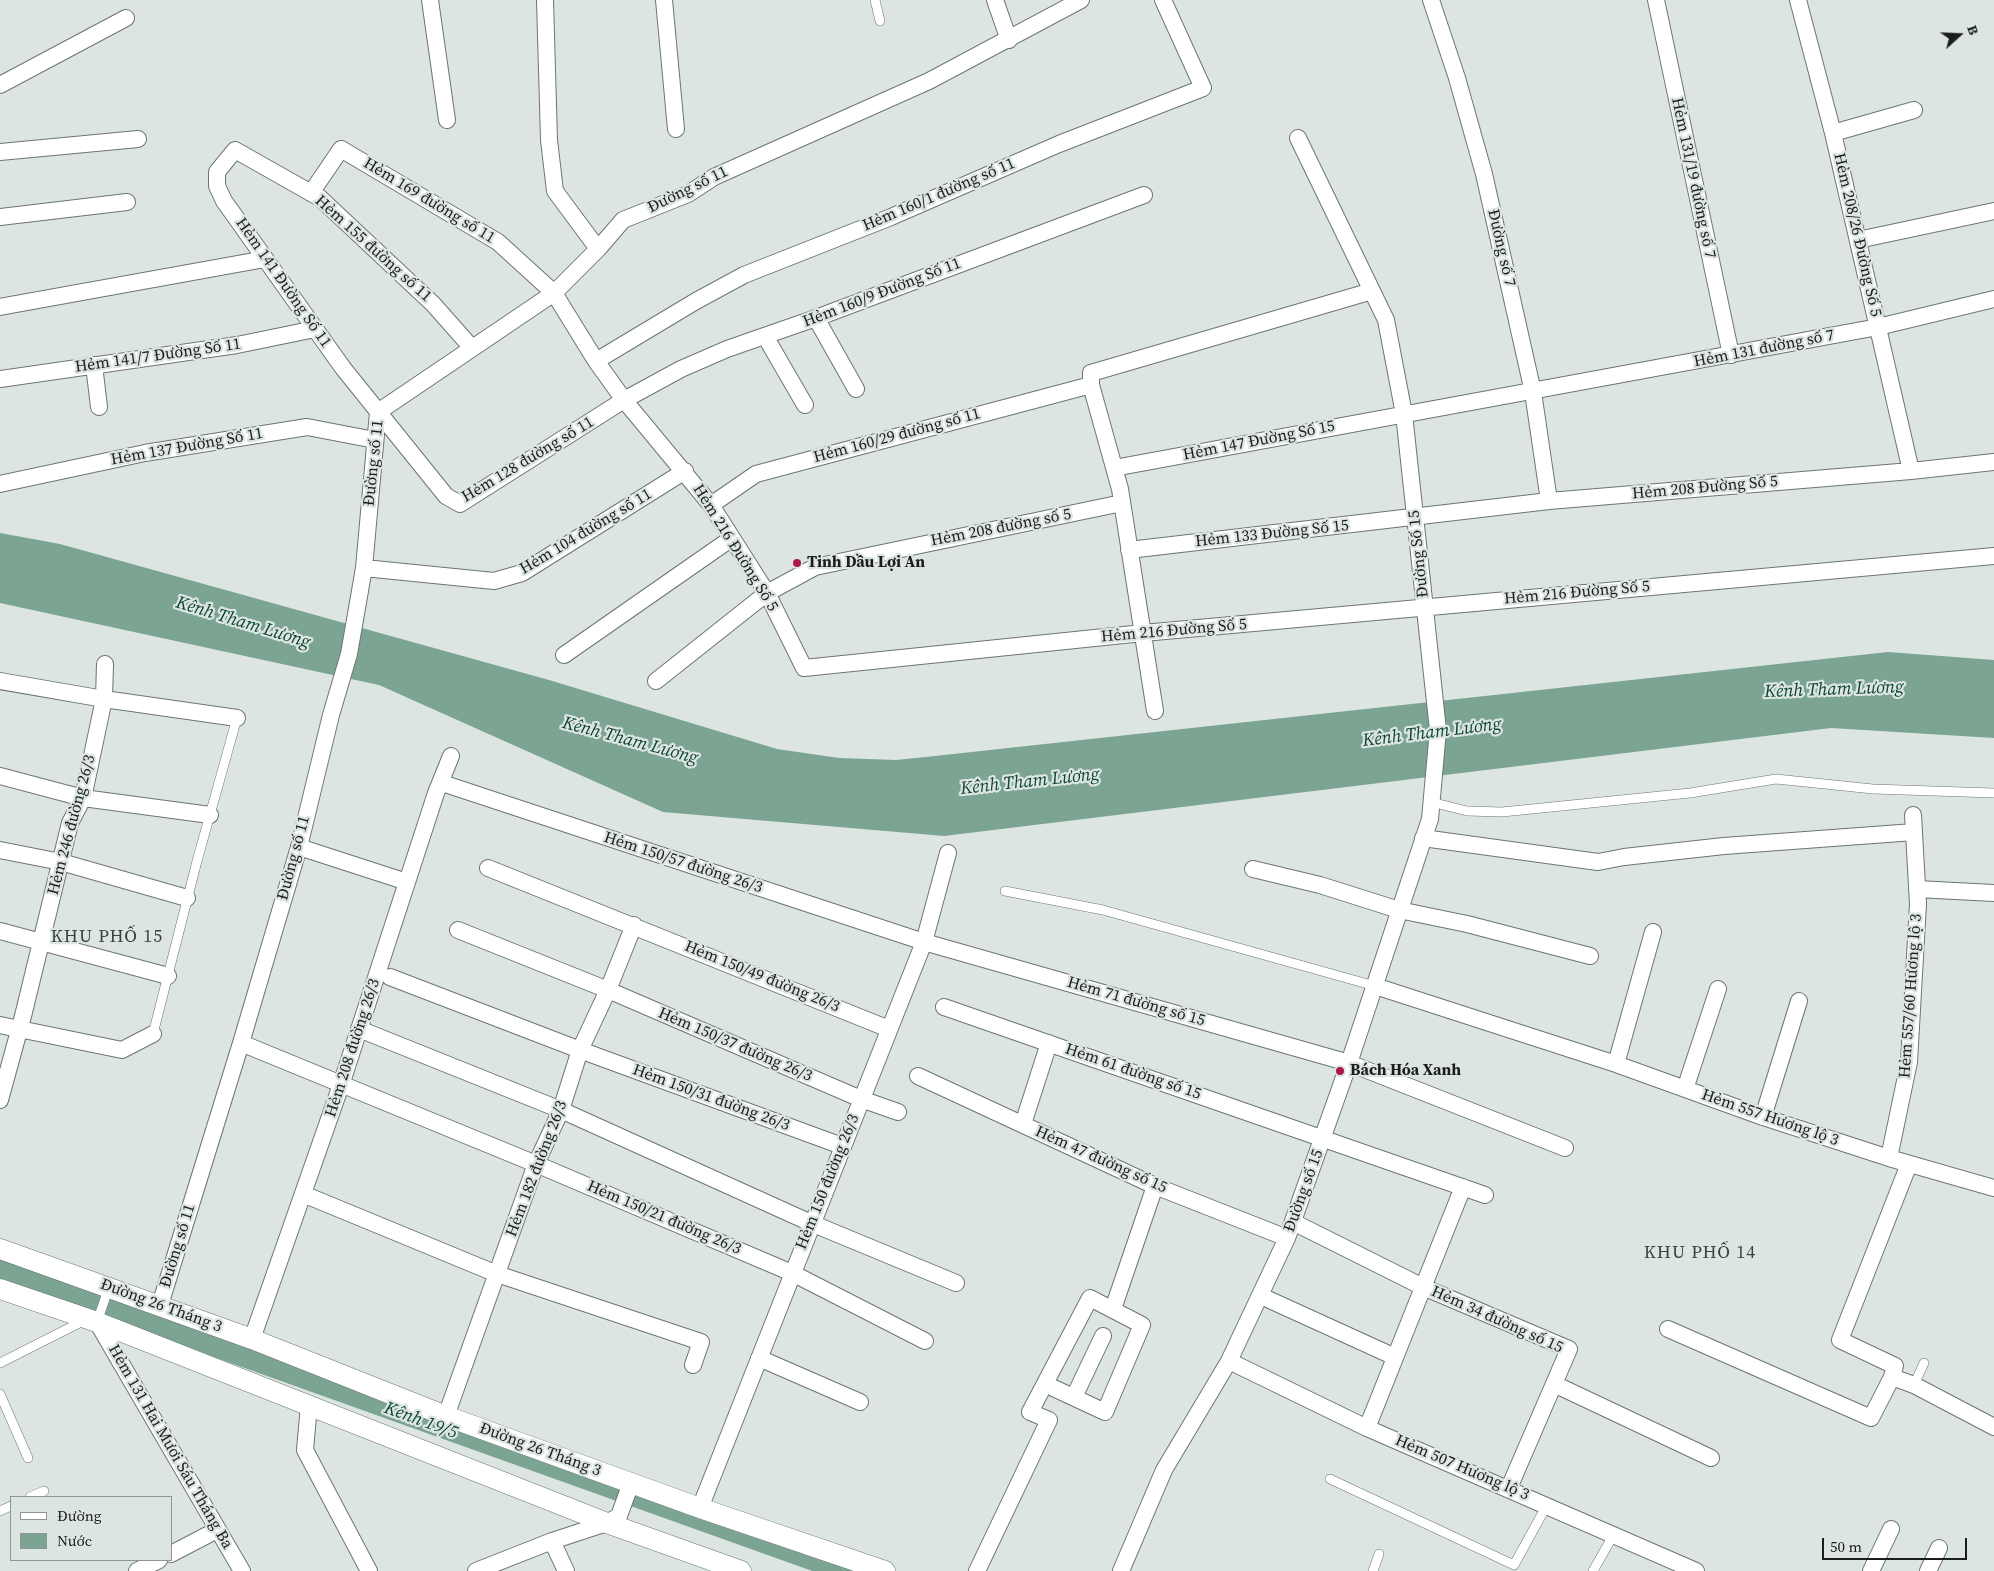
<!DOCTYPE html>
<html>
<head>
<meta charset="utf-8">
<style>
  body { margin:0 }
  #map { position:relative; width:1994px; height:1571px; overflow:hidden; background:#dce5e1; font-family:"Source Serif 4",serif }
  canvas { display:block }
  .legend { position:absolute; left:10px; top:1496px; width:162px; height:65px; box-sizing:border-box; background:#dce5e1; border:1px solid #8e9592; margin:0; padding:6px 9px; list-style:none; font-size:15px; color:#1a1d1c }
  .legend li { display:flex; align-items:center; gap:10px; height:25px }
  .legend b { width:25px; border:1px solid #8e9592 }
  .north { position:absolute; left:1934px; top:10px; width:50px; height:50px; -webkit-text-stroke:4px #dce5e1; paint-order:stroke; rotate:70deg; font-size:14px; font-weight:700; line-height:20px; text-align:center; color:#1a1d1c }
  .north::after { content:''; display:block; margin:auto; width:18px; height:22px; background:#1a1d1c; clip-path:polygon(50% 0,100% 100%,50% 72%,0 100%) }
  .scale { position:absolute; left:1822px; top:1538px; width:145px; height:22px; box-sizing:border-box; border:2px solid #1a1d1c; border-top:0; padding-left:6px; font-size:15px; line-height:18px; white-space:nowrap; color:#1a1d1c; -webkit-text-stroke:4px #dce5e1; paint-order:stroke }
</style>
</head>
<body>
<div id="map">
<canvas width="1994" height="1571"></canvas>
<ul class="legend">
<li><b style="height:6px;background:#fff"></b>Đường</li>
<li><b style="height:14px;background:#7ba493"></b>Nước</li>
</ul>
<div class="north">B</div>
<div class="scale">50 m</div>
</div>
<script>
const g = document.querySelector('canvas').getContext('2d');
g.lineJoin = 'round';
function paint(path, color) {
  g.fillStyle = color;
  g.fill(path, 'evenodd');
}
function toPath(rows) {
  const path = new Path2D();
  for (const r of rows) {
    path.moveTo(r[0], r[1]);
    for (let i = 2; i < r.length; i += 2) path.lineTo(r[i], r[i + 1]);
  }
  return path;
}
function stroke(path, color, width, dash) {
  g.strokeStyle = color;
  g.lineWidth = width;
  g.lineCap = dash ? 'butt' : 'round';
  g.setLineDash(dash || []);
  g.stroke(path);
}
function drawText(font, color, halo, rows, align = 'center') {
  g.font = font + ' "Source Serif 4",serif';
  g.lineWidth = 4.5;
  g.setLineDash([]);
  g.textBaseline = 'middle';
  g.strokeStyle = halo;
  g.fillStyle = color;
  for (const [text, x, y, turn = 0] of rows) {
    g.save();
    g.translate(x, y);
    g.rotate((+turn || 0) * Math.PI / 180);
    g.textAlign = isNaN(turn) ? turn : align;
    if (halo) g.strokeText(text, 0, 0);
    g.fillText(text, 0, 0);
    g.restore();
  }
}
paint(toPath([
  [0,533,60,544,549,680,777,749,839,758,896,760,935,756,1888,652,1994,660,1994,738,1831,728,944,836,663,812,379,685,0,603]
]), '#7ba493');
stroke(toPath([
  [0,1270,842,1571]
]), '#7ba493', 20);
const service = toPath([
  [875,0,880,21],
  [1431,802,1467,811,1502,812,1690,793,1776,779,1873,789,1994,793],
  [1005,891,1103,910,1375,986],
  [153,1034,197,861,237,718],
  [97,1322,109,1287],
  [0,1363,85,1320],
  [1914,1385,1924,1363],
  [0,1394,28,1458],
  [1330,1479,1514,1565,1547,1505],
  [30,1497,44,1491],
  [0,1511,11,1506],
  [1373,1571,1379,1554],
  [1593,1571,1614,1534]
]);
const minor = toPath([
  [430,0,447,120],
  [545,0,549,140,555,191,598,249],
  [664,0,676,129],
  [995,0,1009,40],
  [1431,0,1457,78,1484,174,1533,392,1549,501],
  [1656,0,1731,355],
  [1798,0,1833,133,1911,471],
  [0,85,126,18],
  [1833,133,1914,110],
  [0,152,138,139],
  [311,193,341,149,498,242,554,293,596,361,624,400,711,505,767,593,804,668,1143,633,1994,556],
  [0,217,127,202],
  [1858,240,1994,211],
  [0,307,265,259],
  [816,318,856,389],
  [765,336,805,405],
  [472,348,433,304,320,198,235,150,217,172,217,186,224,201,343,368,446,496,460,504,624,400,681,369,727,349,816,318,1144,195],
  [596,361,696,301,744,275,891,217,1059,144,1203,88,1163,0],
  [94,365,99,407],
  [0,379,237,345,315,329],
  [1114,468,1878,327,1994,299],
  [0,484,145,453,307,427,375,440],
  [711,505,756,474,1091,385],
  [1129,550,1549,501,1911,471,1994,462],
  [364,568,494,581,522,573,685,471],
  [564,655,732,538],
  [0,681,104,699,237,718],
  [656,681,767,593,815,567,1122,503],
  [1155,711,1120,489,1091,385,1091,373,1372,291],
  [0,776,83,798,210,815],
  [442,783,924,942,1349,1063,1565,1148],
  [1423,838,1598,862,1624,857,1724,846,1914,832],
  [299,847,407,882],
  [0,850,61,862,187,898],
  [488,868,889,1029],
  [1253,869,1320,885,1399,910,1467,924,1590,956],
  [1917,889,1994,893],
  [458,930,608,990,861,1099,898,1112],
  [0,931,168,976],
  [390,977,580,1050,842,1146],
  [1375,986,1616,1064,1763,1117,1889,1158,1994,1188],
  [944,1007,1485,1195],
  [0,1025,122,1050,153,1034],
  [359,1029,561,1110,811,1223,956,1283],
  [241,1043,536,1164,792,1273,925,1341],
  [1616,1064,1653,932],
  [918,1076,1155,1186,1287,1238],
  [1685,1089,1718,989],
  [0,1100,23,1016,70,823,83,798,104,699,105,664],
  [1763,1117,1799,1001],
  [1023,1124,1049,1043],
  [1889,1158,1909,1062,1918,904,1913,815],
  [303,1194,497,1274,701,1342,693,1365],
  [1293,1222,1423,1287,1569,1349,1509,1488],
  [1261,1296,1395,1357],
  [160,1305,241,1043,299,847,331,715,349,654,364,568,378,412,554,293,598,249,623,220,688,194,714,177,929,81,1081,0],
  [1113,1309,1155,1186],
  [97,1322,242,1571],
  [1668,1329,1871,1418,1892,1377,1895,1366,1840,1340,1909,1164],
  [252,1339,341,1085,436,793,451,756],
  [759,1358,860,1402],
  [1229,1361,1367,1428,1696,1571],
  [1892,1377,1914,1385,1994,1427],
  [1554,1384,1711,1458],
  [1074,1397,1103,1336],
  [309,1405,305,1450,369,1571],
  [446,1416,536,1164,561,1110,580,1050,608,990,634,925],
  [1367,1428,1463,1187],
  [700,1508,924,942,948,853],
  [552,1541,566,1571],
  [171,1554,217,1530],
  [137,1571,159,1560],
  [476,1571,552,1541,607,1523,619,1516,631,1483],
  [977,1571,1049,1420,1030,1412,1090,1298,1142,1325,1105,1412,1045,1384],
  [1121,1571,1164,1470,1229,1361,1287,1238,1349,1063,1430,819,1438,730,1404,414,1386,320,1298,138],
  [1871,1571,1891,1529],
  [1928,1571,1939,1548]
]);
const tertiary = toPath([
  [0,1249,252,1339,446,1416,700,1508,885,1571],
  [0,1289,97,1322,607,1523,741,1571]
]);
stroke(service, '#6d7571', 10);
stroke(minor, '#6d7571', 18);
stroke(tertiary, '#6d7571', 21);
stroke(service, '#fff', 9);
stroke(minor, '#fff', 16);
stroke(tertiary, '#fff', 20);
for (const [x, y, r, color] of [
  [797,563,5,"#ab1746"],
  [1340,1071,5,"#ab1746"]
]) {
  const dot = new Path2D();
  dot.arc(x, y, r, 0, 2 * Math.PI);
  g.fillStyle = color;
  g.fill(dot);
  stroke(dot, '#dce5e1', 2);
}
drawText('16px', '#1a1d1c', '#dce5e1', [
  ["Hẻm 131/19 đường số 7",1693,178,78],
  ["Đường số 11",688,190,-26],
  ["Hẻm 160/1 đường số 11",939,195,-23],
  ["Hẻm 169 đường số 11",429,201,31],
  ["Hẻm 208/26 Đường Số 5",1857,235,77],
  ["Đường số 7",1501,248,77],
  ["Hẻm 155 đường số 11",373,249,42],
  ["Hẻm 141 Đường Số 11",283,283,55],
  ["Hẻm 160/9 Đường Số 11",882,293,-21],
  ["Hẻm 131 đường số 7",1764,349,-11],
  ["Hẻm 141/7 Đường Số 11",158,356,-8],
  ["Hẻm 160/29 đường số 11",897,436,-15],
  ["Hẻm 147 Đường Số 15",1259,441,-11],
  ["Hẻm 137 Đường Số 11",187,447,-10],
  ["Hẻm 128 đường số 11",528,460,-31],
  ["Đường số 11",374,463,-84],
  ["Hẻm 208 Đường Số 5",1705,488,-5],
  ["Hẻm 208 đường số 5",1001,528,-11],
  ["Hẻm 104 đường số 11",586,532,-31],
  ["Hẻm 133 Đường Số 15",1272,534,-6],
  ["Hẻm 216 Đường Số 5",735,548,58],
  ["Đường Số 15",1419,554,-96],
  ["Hẻm 216 Đường Số 5",1577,593,-5],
  ["Hẻm 216 Đường Số 5",1174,631,-5],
  ["Hẻm 246 đường 26/3",72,825,-75],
  ["Đường số 11",294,858,-75],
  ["Hẻm 150/57 đường 26/3",683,863,18],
  ["Hẻm 150/49 đường 26/3",762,977,22],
  ["Hẻm 557/60 Hương lộ 3",1911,996,-86],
  ["Hẻm 71 đường số 15",1136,1002,16],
  ["Hẻm 150/37 đường 26/3",735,1045,23],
  ["Hẻm 208 đường 26/3",353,1048,-72],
  ["Hẻm 61 đường số 15",1133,1072,19],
  ["Hẻm 150/31 đường 26/3",711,1098,20],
  ["Hẻm 557 Hương lộ 3",1770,1118,19],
  ["Hẻm 47 đường số 15",1101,1160,24],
  ["Hẻm 182 đường 26/3",537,1169,-69],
  ["Hẻm 150 đường 26/3",828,1182,-68],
  ["Đường số 15",1304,1191,-70],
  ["Hẻm 150/21 đường 26/3",664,1218,23],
  ["Đường số 11",178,1246,-73],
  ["Đường 26 Tháng 3",161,1306,20],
  ["Hẻm 34 đường số 15",1497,1320,24],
  ["Hẻm 131 Hai Mươi Sáu Tháng Ba",170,1447,60],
  ["Đường 26 Tháng 3",540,1450,20],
  ["Hẻm 507 Hương lộ 3",1462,1468,23]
]);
drawText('bold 16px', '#1a1d1c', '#dce5e1', [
  ["Tinh Dầu Lợi An",807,563],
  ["Bách Hóa Xanh",1350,1071]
], 'left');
drawText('italic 18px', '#0c4534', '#dce5e1', [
  ["Kênh Tham Lương",243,623,17],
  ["Kênh Tham Lương",1834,690,-2],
  ["Kênh Tham Lương",1432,733,-7],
  ["Kênh Tham Lương",630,741,15],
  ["Kênh Tham Lương",1030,782,-6],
  ["Kênh 19/5",421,1421,20]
]);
g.letterSpacing = '1px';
drawText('18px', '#3a423f', '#dce5e1', [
  ["KHU PHỐ 15",107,937],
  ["KHU PHỐ 14",1700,1253]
]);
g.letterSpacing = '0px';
</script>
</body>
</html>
